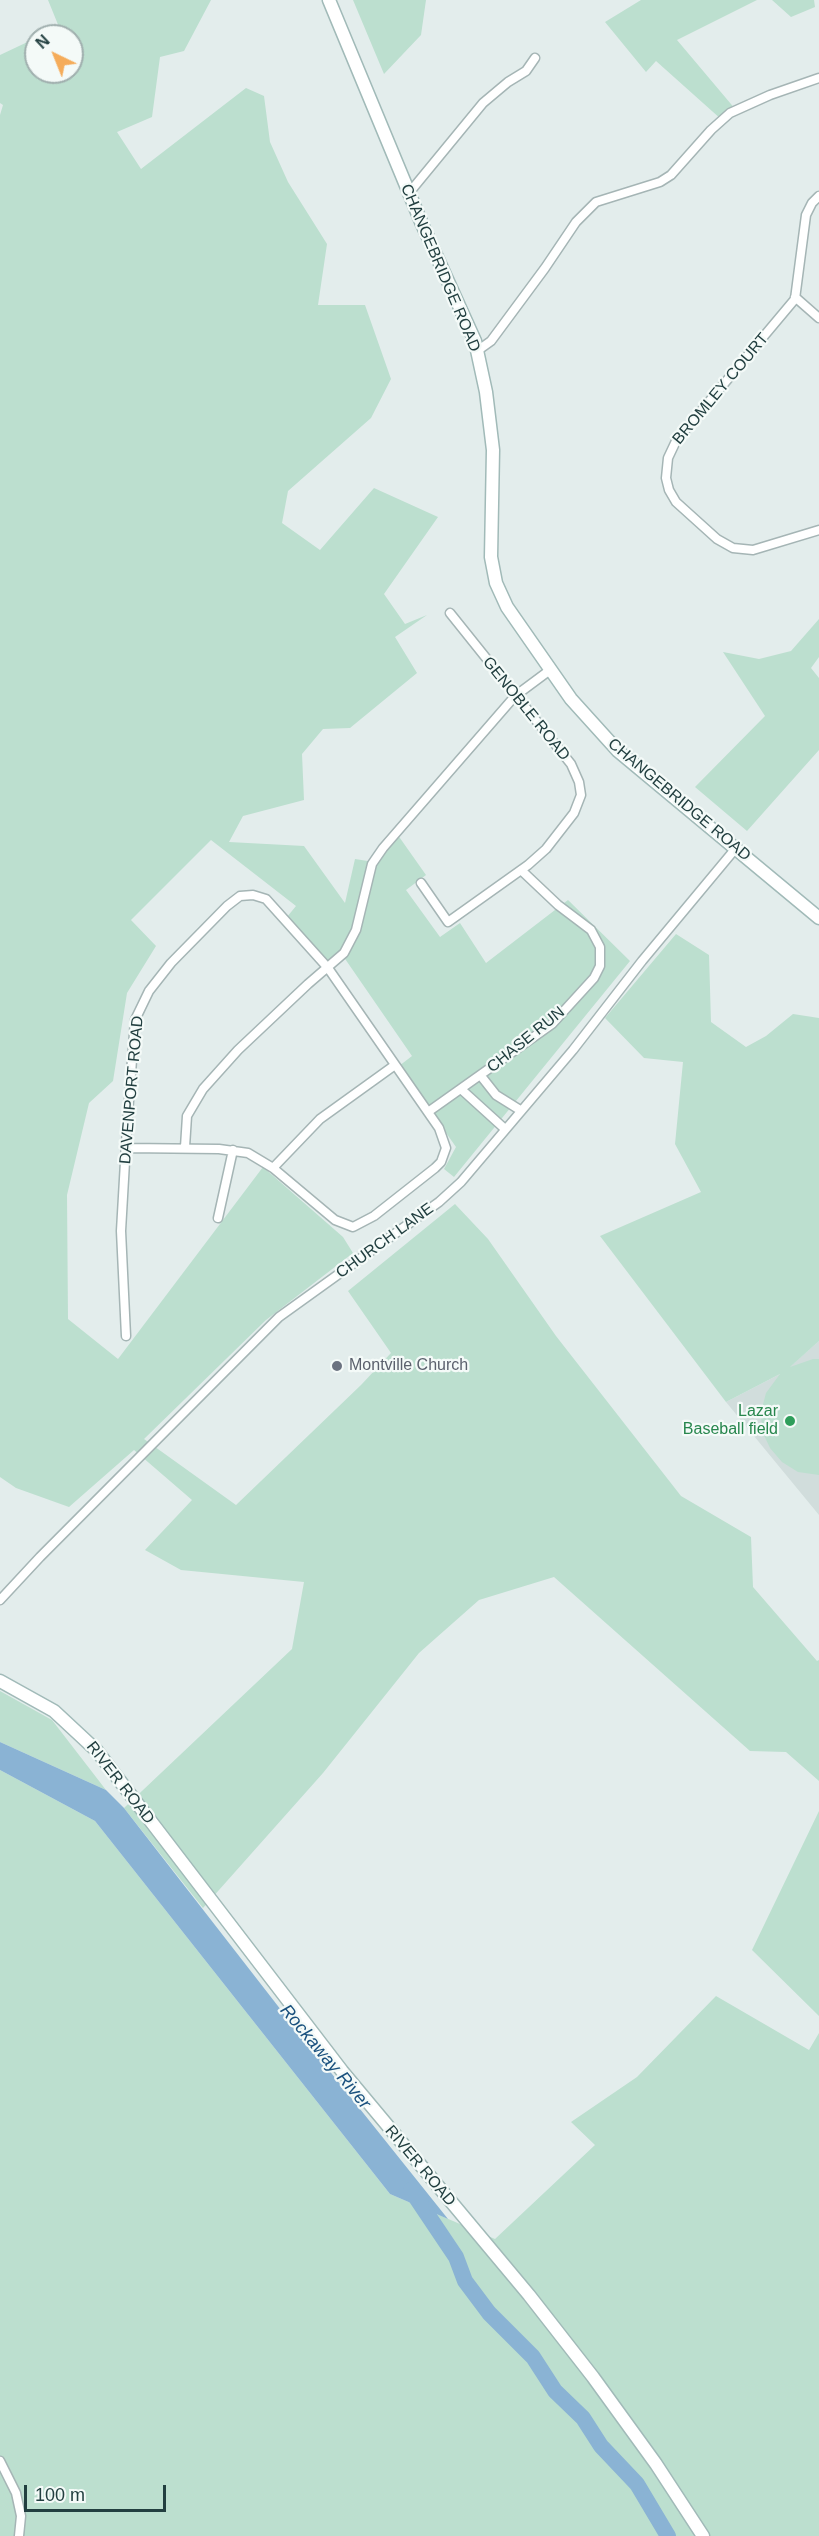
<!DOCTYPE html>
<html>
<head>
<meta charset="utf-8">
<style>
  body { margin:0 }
  #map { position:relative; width:819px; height:2536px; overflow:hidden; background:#e3edec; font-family:Helvetica,sans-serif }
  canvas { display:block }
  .north { position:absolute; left:24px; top:24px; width:60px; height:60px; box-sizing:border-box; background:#f4faf8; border:2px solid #a0afae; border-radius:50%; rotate:317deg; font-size:16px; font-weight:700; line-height:24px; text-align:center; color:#223f40 }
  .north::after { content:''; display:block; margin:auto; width:21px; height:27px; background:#f5ac5a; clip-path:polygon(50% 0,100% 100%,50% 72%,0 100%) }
  .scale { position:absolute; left:24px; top:2485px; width:142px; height:27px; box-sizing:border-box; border:3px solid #223f40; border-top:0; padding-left:8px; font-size:18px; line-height:21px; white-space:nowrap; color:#223f40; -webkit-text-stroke:4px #f4faf8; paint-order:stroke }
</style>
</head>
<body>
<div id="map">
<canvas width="819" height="2536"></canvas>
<div class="north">N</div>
<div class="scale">100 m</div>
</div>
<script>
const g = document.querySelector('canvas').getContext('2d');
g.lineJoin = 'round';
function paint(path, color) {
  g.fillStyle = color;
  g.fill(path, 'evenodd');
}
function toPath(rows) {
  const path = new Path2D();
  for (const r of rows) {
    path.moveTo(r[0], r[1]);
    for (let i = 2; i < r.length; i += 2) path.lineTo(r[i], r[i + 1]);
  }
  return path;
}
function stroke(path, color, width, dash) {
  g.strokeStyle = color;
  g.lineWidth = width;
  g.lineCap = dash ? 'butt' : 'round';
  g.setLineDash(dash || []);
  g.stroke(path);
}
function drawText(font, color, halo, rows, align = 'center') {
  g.font = font + ' Helvetica,sans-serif';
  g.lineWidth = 4.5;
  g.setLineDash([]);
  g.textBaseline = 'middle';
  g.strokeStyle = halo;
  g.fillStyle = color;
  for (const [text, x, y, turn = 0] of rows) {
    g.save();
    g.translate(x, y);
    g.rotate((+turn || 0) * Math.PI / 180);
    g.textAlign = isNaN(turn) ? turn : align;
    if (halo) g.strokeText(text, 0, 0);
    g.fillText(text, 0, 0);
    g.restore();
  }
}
paint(toPath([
  [819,1341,819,1515,726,1402,784,1372]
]), '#d1dddc');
paint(toPath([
  [48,0,211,0,184,51,160,57,152,117,117,132,141,169,246,88,264,96,270,142,288,182,327,244,318,305,365,305,391,379,371,418,288,491,282,523,320,550,374,488,438,517,384,594,405,624,427,615,395,637,417,673,350,728,323,729,302,754,304,800,243,816,229,842,304,846,345,903,355,859,374,862,395,831,426,875,406,890,440,937,460,923,486,963,568,900,630,961,454,1177,444,1169,456,1147,399,1066,412,1056,341,953,325,965,287,917,296,906,211,840,131,920,156,946,127,993,113,1081,89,1103,67,1195,68,1319,118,1359,263,1167,343,1237,353,1253,266,1320,144,1439,236,1505,361,1385,391,1353,348,1291,455,1204,488,1239,556,1336,681,1496,751,1537,753,1587,817,1661,819,1660,819,1781,786,1752,750,1751,554,1577,479,1600,419,1653,323,1773,203,1908,124,1808,292,1649,304,1582,181,1570,145,1550,192,1500,134,1450,69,1507,16,1488,0,1477,0,115,3,105,0,103,0,55,36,38,36,72,72,72,72,36,40,36,59,27],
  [353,0,426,0,421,35,384,74],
  [641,0,757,0,677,40,736,110,722,120,656,61,646,72,605,22],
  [772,0,814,0,815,7,791,17],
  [819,619,819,657,811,668,819,678,819,750,747,831,695,787,765,716,723,652,759,659,791,651],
  [676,934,709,955,711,1022,746,1047,766,1036,793,1014,819,1018,819,1341,790,1367,813,1359,819,1359,819,1475,798,1472,782,1462,770,1448,762,1431,761,1412,766,1393,780,1374,726,1402,600,1236,701,1192,675,1144,683,1062,644,1058,605,1018],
  [0,1691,52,1720,106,1790,0,1742],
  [0,1770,95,1821,390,2194,495,2239,595,2145,571,2122,637,2077,716,1996,809,2050,819,2033,819,2536,0,2536],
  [819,1811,819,2016,752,1950]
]), '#bcdfcf');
paint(toPath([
  [0,1742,106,1790,124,1808,288,2019,448,2219,390,2194,95,1821,0,1770]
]), '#8ab3d4');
stroke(toPath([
  [411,2190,456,2257,465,2281,489,2313,533,2357,555,2391,583,2418,601,2446,637,2484,668,2536]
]), '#8ab3d4', 16);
const street = toPath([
  [409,193,483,103,508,82,526,71,535,58],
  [819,196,812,203,806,215,795,299,676,441,668,458,666,478,669,490,676,502,717,539,733,548,753,550,819,530],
  [795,297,819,318],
  [477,351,491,341,545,268,576,222,596,202,660,182,671,175,711,130,730,113,770,95,819,78],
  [421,883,448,922,528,865,546,849,574,813,581,795,579,782,571,764,450,613],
  [481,1076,496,1095,520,1110],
  [462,1090,505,1129],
  [428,1112,552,1024,594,978,600,966,600,947,591,930,558,905,521,870],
  [185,1147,187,1116,203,1089,238,1050,308,984,344,953,356,930,372,864,383,848,515,696,550,670],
  [126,1148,219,1149,248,1153,273,1168,335,1220,353,1227,374,1216,435,1168,441,1162,446,1148,439,1128,328,968,266,899,253,895,240,896,227,906,171,963,149,991,135,1020,127,1127,121,1231,126,1336],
  [273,1168,320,1119,395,1065],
  [218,1218,233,1150],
  [0,1600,40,1557,279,1317,439,1202,461,1182,573,1050,642,961,736,848],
  [0,2461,16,2493,21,2516,19,2536]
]);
const secondary = toPath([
  [329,0,422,224,475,341,486,392,493,450,491,557,496,583,507,607,571,699,618,751,819,918],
  [0,1681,54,1711,97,1751,342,2071,529,2295,593,2377,656,2464,703,2536]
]);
stroke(street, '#a5b5b5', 11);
stroke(secondary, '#a1bab8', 15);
stroke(street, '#fff', 8);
stroke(secondary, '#fff', 12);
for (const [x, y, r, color] of [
  [337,1366,6,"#6b7280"],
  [790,1421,6,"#2e9e5b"]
]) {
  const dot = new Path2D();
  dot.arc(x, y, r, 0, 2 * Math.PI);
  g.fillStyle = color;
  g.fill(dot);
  stroke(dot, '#f4faf8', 2);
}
drawText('16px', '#223f40', '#f4faf8', [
  ["CHANGEBRIDGE ROAD",440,268,67],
  ["BROMLEY COURT",721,389,-50],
  ["GENOBLE ROAD",526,709,51],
  ["CHANGEBRIDGE ROAD",679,800,40],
  ["CHASE RUN",526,1040,-39],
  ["DAVENPORT ROAD",132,1090,-85],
  ["CHURCH LANE",385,1241,-36],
  ["RIVER ROAD",120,1783,52],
  ["RIVER ROAD",420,2166,50]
]);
drawText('16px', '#5b616d', '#f4faf8', [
  ["Montville Church",349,1366]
], 'left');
drawText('16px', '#27864d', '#f4faf8', [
  ["Lazar",778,1412],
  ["Baseball field",778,1430]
], 'right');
drawText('italic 18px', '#1a517e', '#f4faf8', [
  ["Rockaway River",325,2057,50]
]);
</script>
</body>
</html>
